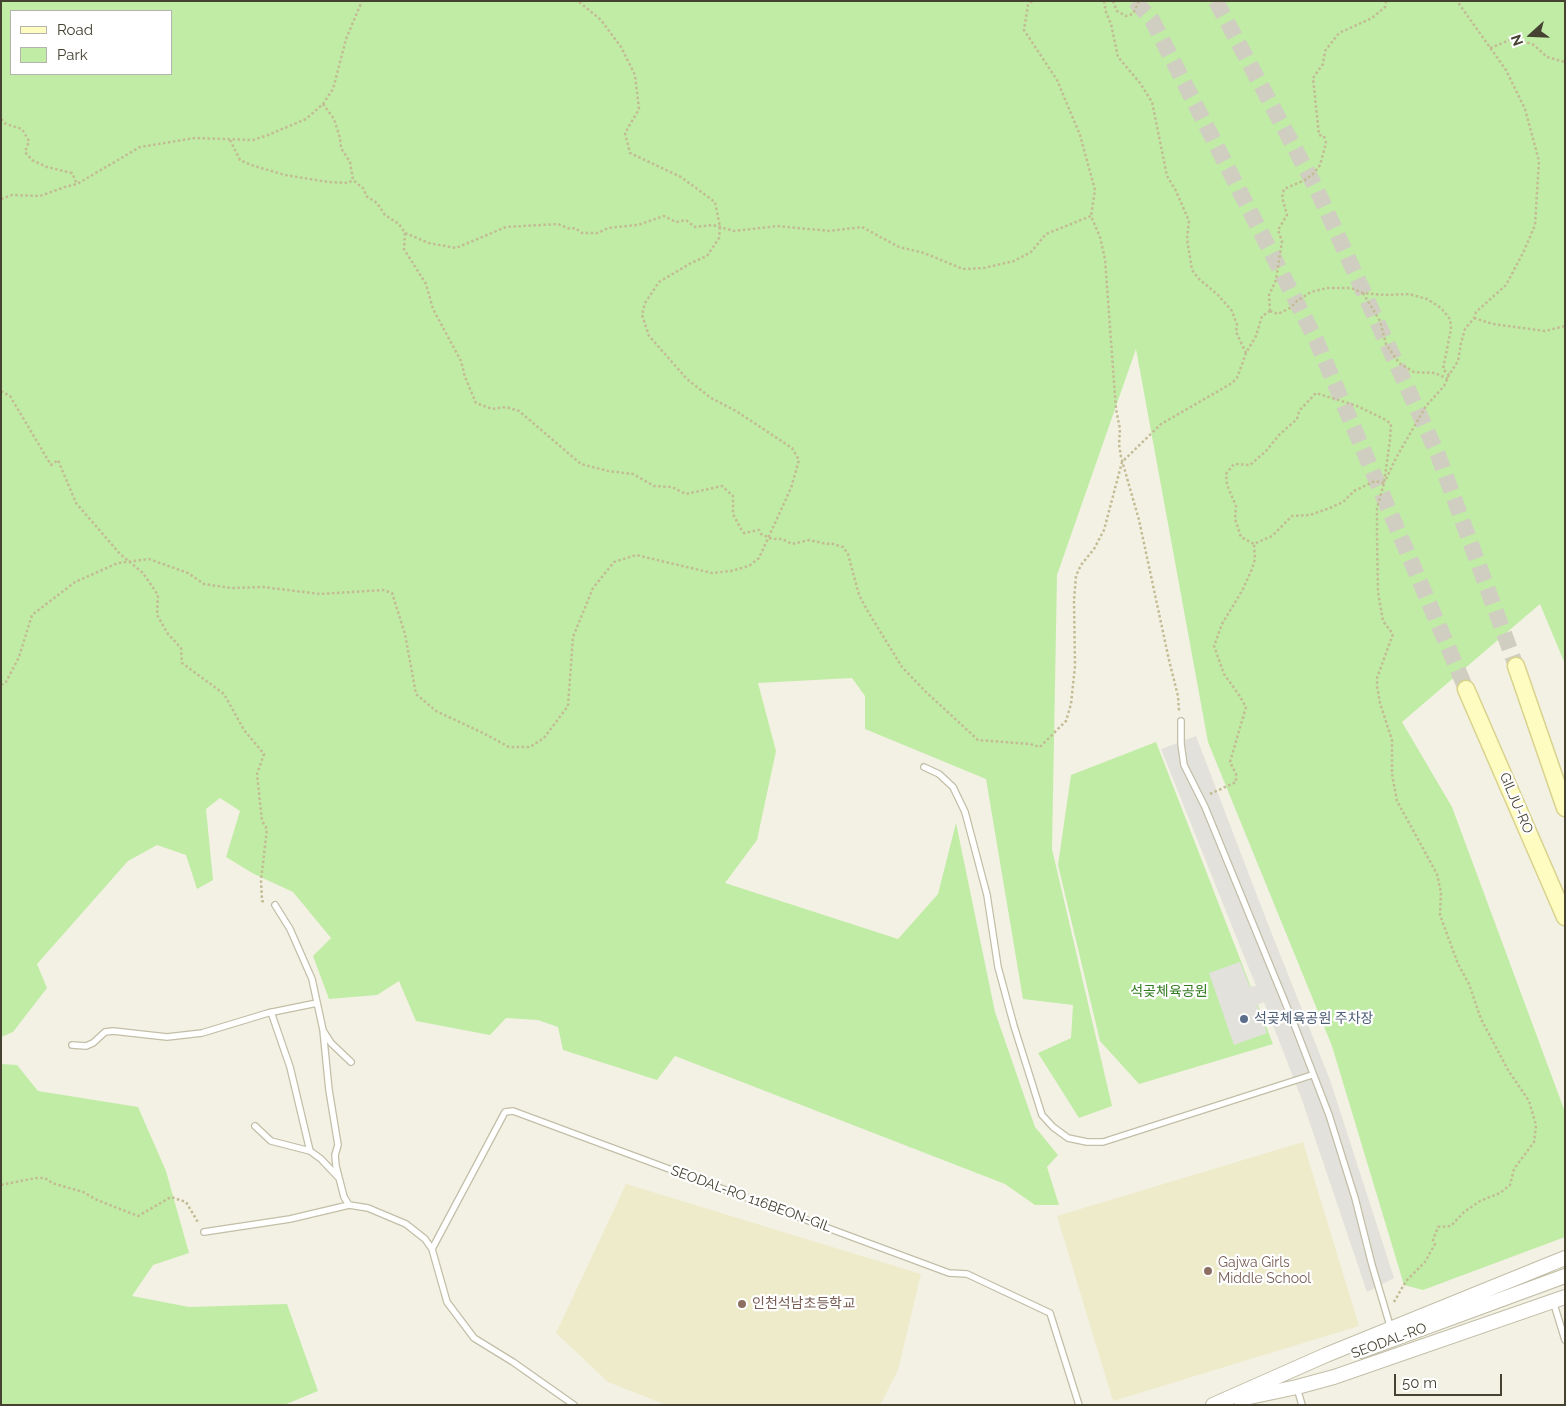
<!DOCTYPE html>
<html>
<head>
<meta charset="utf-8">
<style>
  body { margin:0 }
  #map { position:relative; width:1566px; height:1406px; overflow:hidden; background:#f3f1e3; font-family:Raleway,sans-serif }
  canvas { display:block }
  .frame { position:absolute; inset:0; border:2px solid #454232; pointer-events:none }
  .legend { position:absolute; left:10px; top:10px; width:162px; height:65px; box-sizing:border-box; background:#fff; border:1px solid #b5b3ad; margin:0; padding:6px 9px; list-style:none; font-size:15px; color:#454232 }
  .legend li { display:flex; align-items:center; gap:10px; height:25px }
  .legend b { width:25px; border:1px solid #b5b3ad }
  .north { position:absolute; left:1506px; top:10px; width:50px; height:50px; -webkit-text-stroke:4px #fff; paint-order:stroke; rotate:250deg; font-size:14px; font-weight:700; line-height:20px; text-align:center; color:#454232 }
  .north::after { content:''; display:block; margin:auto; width:18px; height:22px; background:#454232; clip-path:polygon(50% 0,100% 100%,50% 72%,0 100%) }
  .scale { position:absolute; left:1394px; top:1374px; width:108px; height:22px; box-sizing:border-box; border:2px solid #454232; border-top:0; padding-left:6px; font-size:15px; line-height:18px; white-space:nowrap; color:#454232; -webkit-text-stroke:4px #fff; paint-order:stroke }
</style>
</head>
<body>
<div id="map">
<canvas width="1566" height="1406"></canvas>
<div class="frame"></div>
<ul class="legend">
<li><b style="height:6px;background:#fffcc1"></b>Road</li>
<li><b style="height:14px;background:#c0eca6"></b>Park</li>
</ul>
<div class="north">N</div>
<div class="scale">50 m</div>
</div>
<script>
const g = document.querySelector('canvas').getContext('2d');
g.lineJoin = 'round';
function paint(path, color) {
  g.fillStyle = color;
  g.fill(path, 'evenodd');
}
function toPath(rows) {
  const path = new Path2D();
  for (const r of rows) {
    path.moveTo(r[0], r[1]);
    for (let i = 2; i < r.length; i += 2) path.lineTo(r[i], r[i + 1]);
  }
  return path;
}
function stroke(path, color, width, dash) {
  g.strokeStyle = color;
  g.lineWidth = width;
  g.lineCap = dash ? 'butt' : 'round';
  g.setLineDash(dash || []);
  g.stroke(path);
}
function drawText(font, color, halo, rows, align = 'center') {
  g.font = font + ' Raleway,"Noto Sans KR",sans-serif';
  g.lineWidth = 4.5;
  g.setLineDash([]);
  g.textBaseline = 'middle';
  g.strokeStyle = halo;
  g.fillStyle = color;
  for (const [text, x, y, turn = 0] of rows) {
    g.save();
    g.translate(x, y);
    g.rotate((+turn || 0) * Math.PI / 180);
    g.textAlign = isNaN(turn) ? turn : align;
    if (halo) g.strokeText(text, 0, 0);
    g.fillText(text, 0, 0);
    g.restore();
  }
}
paint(toPath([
  [1303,1142,1359,1326,1113,1401,1057,1216],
  [626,1184,921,1274,898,1370,880,1405,666,1405,608,1382,556,1333]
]), '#eeebcb');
paint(toPath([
  [1,1,1565,1,1565,664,1540,604,1402,722,1452,807,1565,1112,1565,1237,1423,1290,1404,1285,1332,1046,1208,742,1136,349,1057,575,1052,849,1112,1106,1079,1118,1038,1053,1071,1038,1073,1005,1023,999,986,779,865,729,865,696,852,678,758,683,776,751,757,840,725,883,898,939,938,894,956,823,995,1012,1035,1127,1058,1155,1047,1167,1059,1205,1035,1205,1005,1184,675,1056,657,1080,563,1050,558,1027,538,1020,506,1018,490,1035,416,1021,399,981,377,995,329,999,313,956,331,938,293,892,254,874,226,857,240,811,220,798,206,809,213,880,197,889,186,855,157,845,128,861,37,964,47,988,13,1032,1,1037],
  [11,11,171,11,171,74,11,74],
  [1156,742,1273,1044,1139,1084,1100,1041,1058,865,1071,775],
  [1,1064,17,1065,38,1091,138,1107,166,1171,189,1253,153,1265,132,1296,189,1307,287,1304,318,1391,284,1405,1,1405]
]), '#c0eca6');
paint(toPath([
  [1196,736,1266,919,1330,1080,1394,1278,1367,1292,1302,1100,1264,1002,1257,1005,1267,1033,1234,1045,1209,973,1240,962,1250,987,1256,986,1161,749]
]), '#e3e1dc');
stroke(toPath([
  [1135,1,1152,20,1316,340,1466,689],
  [1216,1,1317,190,1438,455,1516,666]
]), '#d0cec0', 16, [16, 8]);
const service = toPath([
  [1181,721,1181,744,1184,765,1205,807,1294,1024,1329,1115,1355,1198,1372,1265,1391,1329],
  [924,767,939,774,953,787,965,812,987,895,998,967,1014,1026,1042,1115,1053,1127,1068,1138,1087,1142,1103,1142,1312,1075],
  [275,905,290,929,312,979,323,1030,329,1090,338,1145,335,1155,336,1166,344,1197,349,1205],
  [271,1012,290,1067,310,1151],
  [324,1032,331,1043,351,1062],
  [72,1045,86,1046,93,1043,105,1032,113,1031,167,1037,202,1033,268,1013,317,1003],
  [255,1126,271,1141,310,1151,321,1159,338,1177],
  [204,1232,290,1219,349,1205,368,1208,406,1224,425,1239,432,1249,447,1302,474,1338,513,1362,574,1405],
  [432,1249,505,1112,513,1111,949,1273,967,1274,1050,1313,1079,1405],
  [1553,1301,1565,1340],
  [1297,1388,1302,1405]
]);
const tertiary = toPath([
  [1361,1351,1565,1276],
  [1240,1399,1297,1387,1334,1377,1565,1297],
  [1213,1405,1326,1355,1565,1258]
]);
const secondary = toPath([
  [1516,666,1565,808],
  [1466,689,1565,917]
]);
stroke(service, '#c2bea7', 8);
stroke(tertiary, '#c2bea7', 16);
stroke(secondary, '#d8d28d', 19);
stroke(toPath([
  [1032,1,1028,5,1024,30,1057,80,1080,135,1095,190,1091,216],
  [1104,1,1106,12,1111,24,1118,57,1140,83,1152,102,1167,176,1176,191,1189,221,1187,239,1192,270,1198,278,1218,295,1232,311,1237,325,1236,332,1246,353],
  [1113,1,1117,11,1126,16,1133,14,1139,1],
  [1490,48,1515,38,1534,45,1547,57,1565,62],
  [323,104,334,119,340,138,341,148,350,162,353,180,364,189,366,196,377,203,385,215,399,224,405,233,429,243,456,248,506,227,558,224,570,229,575,228,582,233,598,233,608,228,638,225,664,216,676,222,686,220,695,227,713,225,734,231,778,226,829,231,862,227,899,247,924,253,963,269,984,268,1014,261,1031,252,1046,234,1091,216,1100,237,1105,259,1116,409,1120,429,1119,444,1121,457,1139,520,1169,660,1178,696,1179,711],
  [1,119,6,124,22,129,29,141,25,152,32,160,47,167,72,173,77,184],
  [230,140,240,160,251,165,285,175,328,182,348,183,353,180],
  [1,199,12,195,40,196,65,187,77,184,140,147,195,138,253,140,268,135,306,119,323,104,333,89,346,39,362,1],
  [405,233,404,249,426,284,433,309,461,361,465,377,476,403,492,409,506,407,519,411,581,464,608,471,633,474,654,486,672,487,686,494,722,486,733,496,733,514,741,529,744,533,759,530,761,534,772,539,782,539,792,544,809,540,827,544,830,543,843,547,848,554,859,595,867,610,902,667,926,692,978,740,1030,744,1040,747,1066,721,1071,704,1075,666,1074,600,1076,576,1081,565,1094,549,1104,530,1122,462,1161,424,1232,383,1237,378,1246,353,1256,336,1262,316,1270,311],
  [1363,293,1380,321,1386,344,1399,363,1414,372,1435,373,1448,379],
  [1270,311,1269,295,1276,280,1282,241,1278,230,1287,215,1282,197,1284,189,1305,180,1314,173,1320,165,1326,143,1324,136,1319,135,1313,78,1323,64,1325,51,1339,33,1372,18,1385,7,1386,1],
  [1270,311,1278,314,1290,308,1297,301,1311,292,1327,288,1351,288,1363,293,1385,295,1409,294,1427,299,1441,308,1450,319,1451,329,1443,369,1449,375],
  [1474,318,1493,324,1545,331,1565,326],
  [1,391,10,396,51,465,58,460,76,503,120,554,143,573,158,595,157,615,168,634,181,648,182,663,224,694,244,730,264,754,257,774,262,821,267,829,261,880,262,901,266,902],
  [1386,479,1396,458,1426,406,1444,386,1449,375,1458,361,1461,343,1465,329,1474,318,1476,312,1506,285,1523,253,1535,225,1539,161,1525,109,1506,70,1457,1],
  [1384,483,1375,481,1354,491,1343,502,1330,508,1310,515,1292,516,1272,536,1254,544,1241,537,1235,519,1236,506,1227,485,1226,474,1234,464,1250,465,1266,451,1280,434,1297,419,1299,411,1316,393,1357,406,1386,420,1391,424,1390,440,1384,483,1377,508,1377,536,1378,592,1383,621,1393,634,1377,678,1377,686,1380,703,1392,740,1392,774,1397,801,1437,874,1441,893,1440,915,1458,964,1469,984,1481,1019,1508,1070,1529,1101,1536,1125,1534,1142,1514,1169,1510,1185,1500,1193,1480,1201,1464,1212,1451,1226,1438,1227,1433,1240,1435,1244,1425,1262,1406,1281,1394,1302],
  [1,685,6,682,19,657,32,615,75,582,118,563,149,559,188,573,204,584,231,588,263,587,320,594,383,590,392,593,405,634,416,694,436,711,483,733,509,747,530,747,544,738,568,706,573,637,593,588,614,562,636,555,712,573,731,571,749,566,759,558,791,488,799,460,792,448,736,411,711,398,687,379,649,336,642,315,645,303,659,282,691,263,707,256,719,238,720,227,715,202,681,177,630,153,625,133,639,109,635,75,621,47,601,20,578,1],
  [1210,794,1236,782,1236,774,1230,762,1246,707,1239,695,1224,674,1214,646,1222,624,1242,591,1252,569,1255,559,1254,544],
  [1,1185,36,1178,45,1178,52,1183,83,1192,97,1200,138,1216,171,1197,186,1202,199,1224]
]), '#c3bb94', 2.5, [2.5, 2.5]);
stroke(service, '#fff', 5.5);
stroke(tertiary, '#fff', 14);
stroke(secondary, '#fffcc1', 16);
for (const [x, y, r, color] of [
  [1244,1019,5,"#5c6f8a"],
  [1208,1271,5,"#8d6e63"],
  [742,1304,5,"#8d6e63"]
]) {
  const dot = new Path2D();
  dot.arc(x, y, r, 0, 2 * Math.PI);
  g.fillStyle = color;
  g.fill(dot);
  stroke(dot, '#fff', 2);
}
drawText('14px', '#454232', '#fff', [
  ["GILJU-RO",1516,803,67],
  ["SEODAL-RO 116BEON-GIL",751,1199,20],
  ["SEODAL-RO",1389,1341,-20]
]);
drawText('14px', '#327c20', '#fff', [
  ["석곶체육공원",1169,992]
]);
drawText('14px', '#4e5e75', '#fff', [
  ["석곶체육공원 주차장",1254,1019]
], 'left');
drawText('14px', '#785e54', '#fff', [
  ["Gajwa Girls",1218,1263],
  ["Middle School",1218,1279],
  ["인천석남초등학교",752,1304]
], 'left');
</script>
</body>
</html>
